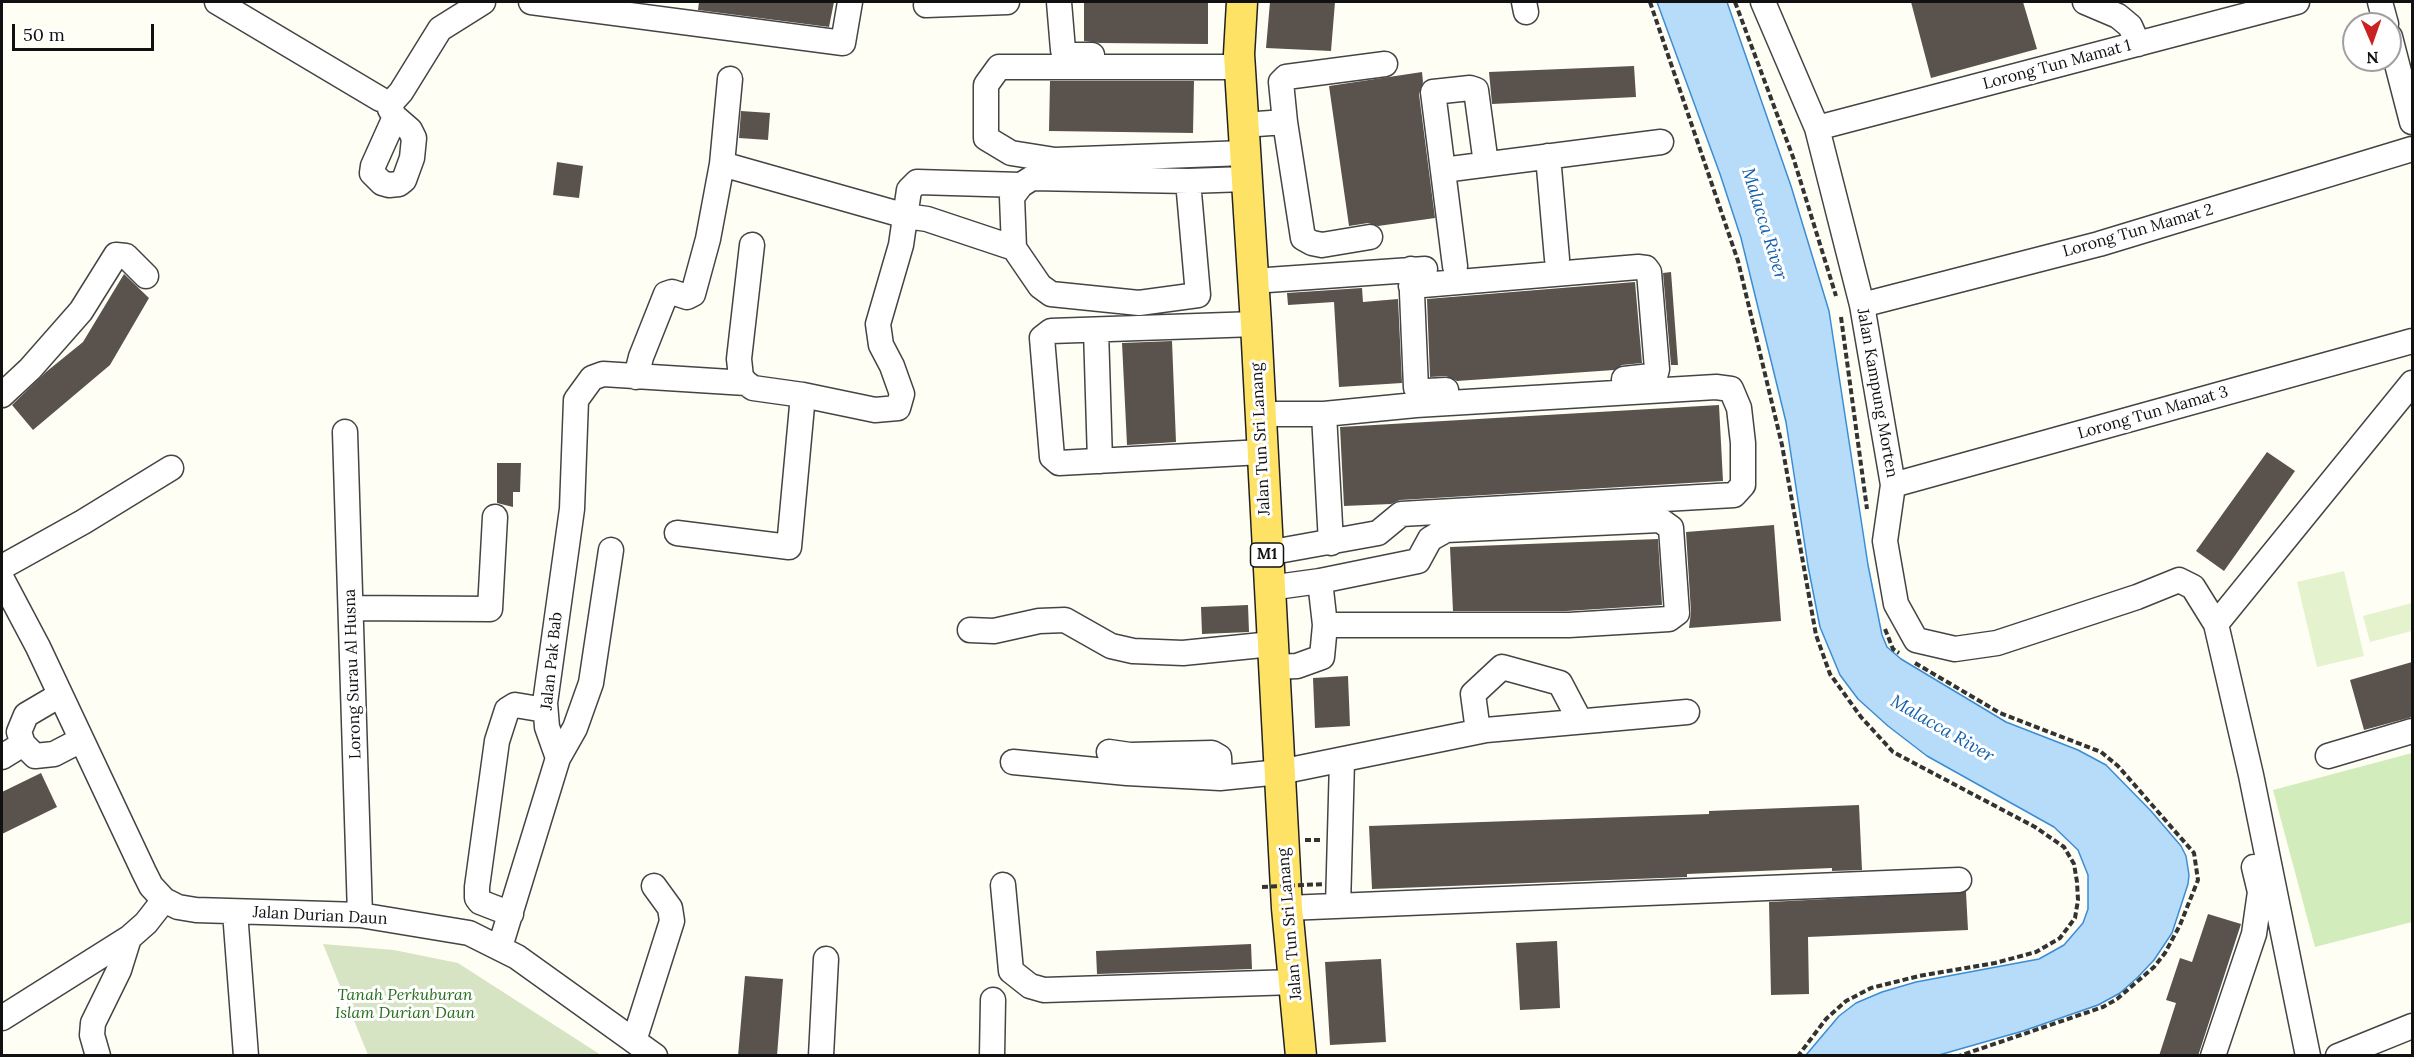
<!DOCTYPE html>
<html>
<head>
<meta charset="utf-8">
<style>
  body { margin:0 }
  #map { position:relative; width:2414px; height:1057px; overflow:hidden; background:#fffef5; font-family:Lora,serif }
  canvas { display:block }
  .frame { position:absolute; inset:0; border:3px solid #111; pointer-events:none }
  .north { position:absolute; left:2342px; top:12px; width:60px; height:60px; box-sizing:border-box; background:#fff; border:2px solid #a0a0a0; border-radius:50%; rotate:178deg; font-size:16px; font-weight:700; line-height:24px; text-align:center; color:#111 }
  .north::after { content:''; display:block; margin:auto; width:21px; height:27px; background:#c92321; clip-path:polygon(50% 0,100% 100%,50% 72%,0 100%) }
  .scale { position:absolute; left:12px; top:24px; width:142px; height:27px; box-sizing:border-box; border:3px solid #111; border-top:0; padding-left:8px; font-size:18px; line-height:21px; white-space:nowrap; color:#111; -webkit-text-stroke:4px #fff; paint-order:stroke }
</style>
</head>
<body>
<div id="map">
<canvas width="2414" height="1057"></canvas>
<div class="frame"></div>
<div class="north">N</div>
<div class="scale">50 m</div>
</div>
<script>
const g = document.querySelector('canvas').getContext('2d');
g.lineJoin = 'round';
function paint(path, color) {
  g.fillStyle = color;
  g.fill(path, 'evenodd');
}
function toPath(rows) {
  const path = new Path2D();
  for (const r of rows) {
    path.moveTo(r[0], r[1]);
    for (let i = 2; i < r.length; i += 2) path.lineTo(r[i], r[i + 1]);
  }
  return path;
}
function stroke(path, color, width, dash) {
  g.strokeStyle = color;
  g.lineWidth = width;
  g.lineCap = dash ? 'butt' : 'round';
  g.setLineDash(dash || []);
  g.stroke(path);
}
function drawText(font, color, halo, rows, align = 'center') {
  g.font = font + ' Lora,serif';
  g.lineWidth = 6;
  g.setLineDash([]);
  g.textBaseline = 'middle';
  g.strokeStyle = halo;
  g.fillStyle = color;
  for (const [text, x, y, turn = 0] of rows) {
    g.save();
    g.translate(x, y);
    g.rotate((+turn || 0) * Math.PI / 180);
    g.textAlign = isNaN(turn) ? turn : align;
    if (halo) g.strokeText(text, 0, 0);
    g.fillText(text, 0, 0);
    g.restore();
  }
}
paint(toPath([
  [2412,753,2412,922,2315,947,2273,790]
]), '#d2edbb');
paint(toPath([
  [323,944,394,950,458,963,601,1055,368,1055]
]), '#d7e4c3');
paint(toPath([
  [2344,571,2364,656,2317,667,2297,582],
  [2412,603,2412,631,2370,642,2363,616]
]), '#e4f3ce');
const water = toPath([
  [1657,2,1727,2,1791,186,1829,311,1868,565,1882,635,1887,647,1901,659,2006,722,2078,750,2106,765,2151,811,2181,846,2186,856,2189,875,2188,884,2172,933,2154,960,2138,977,2120,993,2098,1005,2023,1031,1939,1055,1806,1055,1839,1016,1856,1003,1882,992,1916,982,2039,959,2064,945,2083,923,2088,909,2088,875,2078,850,2054,827,1927,756,1888,726,1858,699,1840,675,1820,627,1808,566,1786,422,1741,238,1720,174,1657,2]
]);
paint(water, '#b7dcf9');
stroke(water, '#3a8dd4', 1.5);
paint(toPath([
  [699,2,834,2,829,27,698,10],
  [1084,2,1208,2,1208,44,1100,43,1084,41],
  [1270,2,1335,2,1331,51,1266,48],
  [1911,2,2023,2,2037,49,1931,78],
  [1634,66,1636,97,1492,104,1489,72],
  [1422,72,1423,82,1419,94,1435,218,1378,226,1368,223,1349,226,1329,86],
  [1050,81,1194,81,1193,133,1049,131],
  [741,111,770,113,768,140,739,138],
  [557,162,583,166,579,198,553,195],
  [1671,272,1678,365,1671,365,1663,273],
  [124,274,149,298,110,365,33,430,12,405,46,372,83,342],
  [1635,282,1642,363,1622,365,1614,370,1457,381,1446,376,1430,377,1427,299],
  [1362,288,1363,302,1398,299,1402,383,1339,387,1334,302,1288,305,1287,293],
  [1172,341,1176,442,1127,445,1122,343],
  [1719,405,1723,481,1400,500,1391,504,1344,506,1340,427],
  [2267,452,2295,471,2224,571,2196,551],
  [497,463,521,463,520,492,513,492,513,507,497,503],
  [1774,525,1781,621,1689,628,1691,612,1686,532],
  [1658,539,1662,605,1566,611,1453,611,1450,547],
  [1248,605,1249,632,1202,634,1201,607],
  [2412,662,2412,717,2364,730,2350,680],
  [1348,676,1350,726,1315,728,1313,678],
  [41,773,57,807,2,834,2,792],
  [1859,805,1862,870,1832,871,1832,868,1687,874,1687,877,1372,889,1369,826,1709,814,1709,811],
  [1966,892,1968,930,1808,937,1809,994,1771,995,1769,902],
  [2208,914,2241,924,2198,1056,2159,1056,2176,1003,2166,1000,2180,958,2192,962],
  [1557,941,1560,1008,1520,1010,1516,943],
  [1251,944,1252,969,1097,974,1096,951],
  [1381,959,1386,1042,1330,1045,1325,962],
  [745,976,783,979,777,1056,738,1056]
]), '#5a534d');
const minor = toPath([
  [217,2,380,99],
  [531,2,843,43,850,2],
  [1059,2,1063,50,1071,55,1092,55],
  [1524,2,1526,12],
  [1763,2,1817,128,1862,305,1893,485,1885,541,1896,604,1916,640,1955,649,1997,643,2137,597,2179,580,2193,587,2216,624,2251,775,2308,1056],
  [2085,2,2118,16,2130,26,2138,44],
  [2380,2,2386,24],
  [926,5,1007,2],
  [2390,37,2412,122],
  [1240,67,999,67,986,85,986,138,1011,153,1055,160,1245,153],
  [395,117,373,166,372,173,382,183,389,185,399,184,404,180,412,158,414,138,410,130,395,117,390,109,391,103,401,92,440,29,483,2],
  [1285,122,1281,82,1286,77,1385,64],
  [1243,125,1285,122,1303,238,1312,243,1322,245,1370,237],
  [1817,128,2297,2],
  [1548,156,1557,259],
  [722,164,906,216,927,219,1014,248],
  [1443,170,1661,142],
  [1188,181,1198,295,1139,303,1051,294,1040,286,1014,248,1012,197,1021,185,1032,178,1188,181,1246,179],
  [752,245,739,359,741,377,746,383,753,388,803,395,875,410,898,408,902,394,892,366,881,345,878,324,901,245,909,190,917,182,1021,185],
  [1455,266,1433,92,1470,88,1476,90,1486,164],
  [1411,269,1416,388,1427,391,1446,390],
  [1253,281,1425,269],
  [1411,286,1638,267,1646,268,1649,272,1657,369,1656,373,1651,376,1624,379],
  [1862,305,2099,244,2412,149],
  [1256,324,1051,331,1042,338,1052,457,1059,463,1262,452],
  [1096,330,1100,461],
  [636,377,641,357,666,294,672,292,687,297,693,294,708,239,722,164,730,79],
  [2,395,30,369,81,311,116,255,126,256,146,276],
  [1260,414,1324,414,1416,405,1716,387,1731,389,1739,408,1743,443,1743,485,1734,495,1401,514,1378,533,1267,553],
  [1324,414,1331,543],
  [345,432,360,915],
  [1893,485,2412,341],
  [677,533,789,547,803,395],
  [2,567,83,522,171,468],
  [2,579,38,647,144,872,151,886,164,900,178,907,196,910,360,915,469,933,517,957,655,1056],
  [1320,581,1325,625],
  [1269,588,1320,581,1418,561,1430,539,1446,530,1660,520,1671,528,1677,613,1669,619,1569,625,1325,625,1322,657,1297,666,1274,667],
  [351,608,490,609,495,517],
  [2216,624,2412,383],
  [970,630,994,631,1039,621,1065,620,1111,646,1133,651,1183,653,1272,644],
  [60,695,26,715,19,732,23,744,35,756,54,754,81,740],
  [1478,731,1473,694,1502,667,1560,683,1580,721],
  [1109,752,1130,755,1212,753,1219,757,1220,778],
  [2328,756,2412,731],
  [2,757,23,744],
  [558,758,575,728,591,683,611,550],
  [1013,762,1127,773,1220,778,1280,772,1486,730,1687,712],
  [1003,885,1011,971,1030,986,1044,990,1295,982],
  [1338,906,1342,761],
  [1287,908,1959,880],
  [235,912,246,1056],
  [511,914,480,902,477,898,477,887,497,741,507,710,515,705,545,710],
  [500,947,558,758,547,727,545,703,572,509,576,400,592,378,603,374,746,383],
  [2,1018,129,938,146,923,164,900],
  [634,1041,672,921,670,908,654,886],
  [98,1056,92,1035,93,1023,119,970,129,938],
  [821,1056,826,959],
  [992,1056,993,1000],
  [2213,1056,2254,934,2260,892,2254,867],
  [2338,1056,2412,1026]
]);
const major = toPath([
  [1242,2,1239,54,1256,324,1287,908,1301,1056]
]);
stroke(minor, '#444', 27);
stroke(major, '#222', 33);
stroke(toPath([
  [1650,2,1738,261,1782,445,1816,635,1830,674,1861,717,1893,752,2035,827,2064,847,2074,864,2077,882,2078,900,2075,918,2060,938,2036,952,1995,963,1919,976,1871,988,1846,1001,1826,1019,1798,1056],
  [1735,2,1793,157,1836,296],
  [1841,317,1867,509],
  [1885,629,1893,649,1899,653],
  [1915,663,2000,713,2101,752,2118,766,2194,853,2198,880,2180,925,2165,953,2154,967,2117,999,2103,1007,1959,1056],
  [1305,840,1322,840]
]), '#333', 4, [6, 3]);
stroke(minor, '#fff', 24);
stroke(major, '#fee266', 30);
stroke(toPath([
  [1262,887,1325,884]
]), '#333', 4, [6, 3]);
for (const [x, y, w] of [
  [1267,555,33]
]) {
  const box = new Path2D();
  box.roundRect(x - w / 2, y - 12, w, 24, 4.5);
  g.fillStyle = '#fff';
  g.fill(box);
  stroke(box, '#111', 1.5);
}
drawText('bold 15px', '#111', null, [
  ["M1",1267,555]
]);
drawText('16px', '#111', '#fff', [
  ["Lorong Tun Mamat 1",2057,65,-15],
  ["Lorong Tun Mamat 2",2138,231,-16],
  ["Jalan Kampung Morten",1877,393,80],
  ["Lorong Tun Mamat 3",2153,413,-16],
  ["Jalan Tun Sri Lanang",1261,439,-93],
  ["Jalan Pak Bab",552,661,-84],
  ["Lorong Surau Al Husna",353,674,-92],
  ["Jalan Durian Daun",320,916,3],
  ["Jalan Tun Sri Lanang",1290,924,-95]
]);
drawText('italic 16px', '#286e1c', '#fff', [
  ["Tanah Perkuburan",405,995],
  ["Islam Durian Daun",405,1013]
]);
drawText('italic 18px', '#125fab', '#fff', [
  ["Malacca River",1764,224,73],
  ["Malacca River",1942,729,30]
]);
</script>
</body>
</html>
